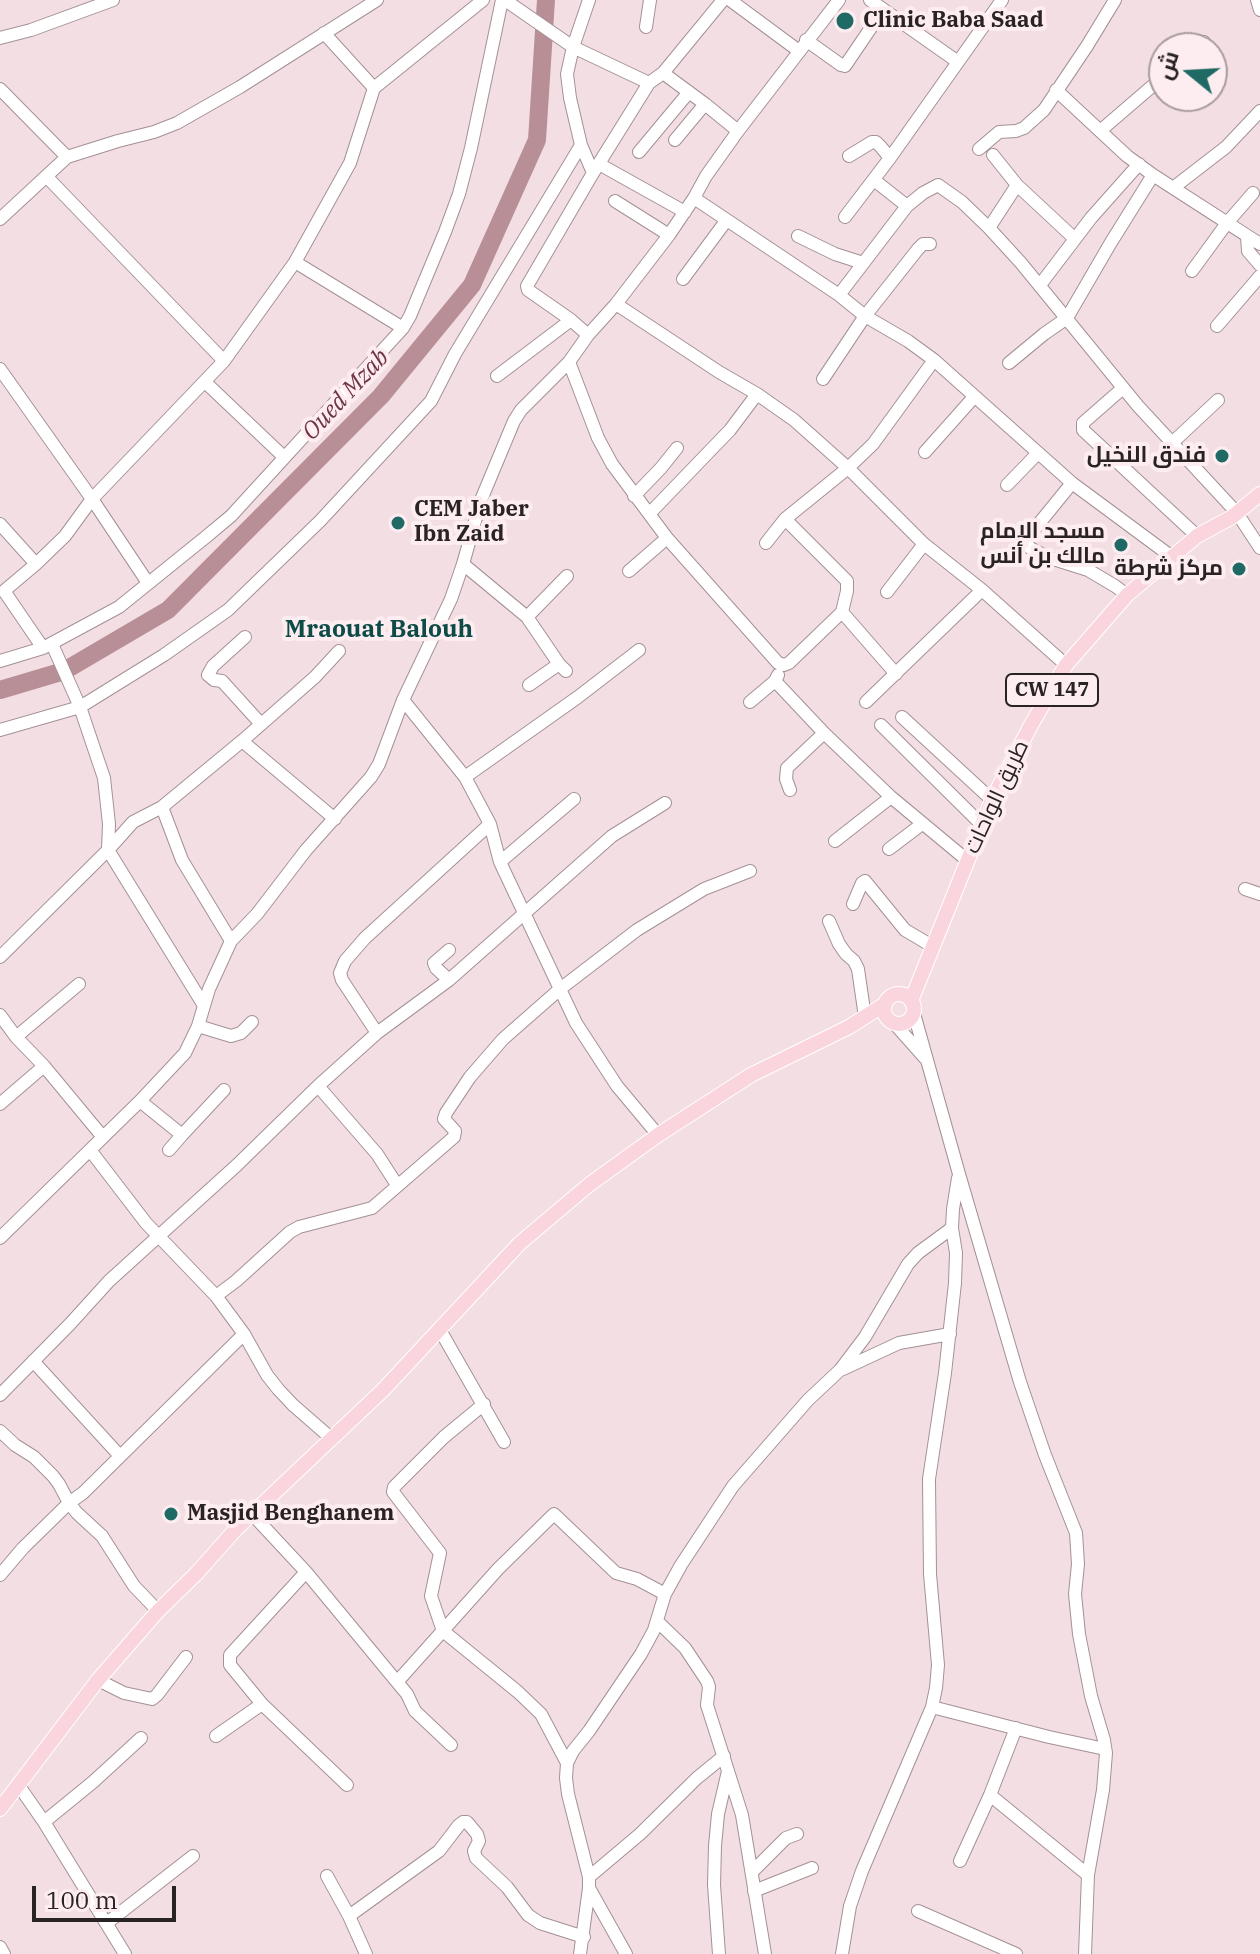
<!DOCTYPE html>
<html>
<head>
<meta charset="utf-8">
<style>
  body { margin:0 }
  #map { position:relative; width:1260px; height:1954px; overflow:hidden; background:#f3dfe3; font-family:"IBM Plex Serif",Cairo,serif }
  canvas { display:block }
  .north { position:absolute; left:1148px; top:32px; width:80px; height:80px; box-sizing:border-box; background:#feedf0; border:2px solid #a99c9e; border-radius:50%; rotate:288deg; font-size:22px; font-weight:700; line-height:32px; text-align:center; color:#2a2324 }
  .north::after { content:''; display:block; margin:auto; width:28px; height:36px; background:#1f6a65; clip-path:polygon(50% 0,100% 100%,50% 72%,0 100%) }
  .scale { position:absolute; left:32px; top:1886px; width:144px; height:36px; box-sizing:border-box; border:4px solid #2a2324; border-top:0; padding-left:10px; font-size:24px; line-height:28px; white-space:nowrap; color:#2a2324; -webkit-text-stroke:6px #feedf0; paint-order:stroke }
</style>
</head>
<body>
<div id="map">
<canvas width="1260" height="1954"></canvas>
<div class="north">ش</div>
<div class="scale">100 m</div>
</div>
<script>
const g = document.querySelector('canvas').getContext('2d');
g.lineJoin = 'round';
function toPath(rows) {
  const path = new Path2D();
  for (const r of rows) {
    if (r.length === 3) {
      path.moveTo(r[0] + r[2], r[1]);
      path.arc(r[0], r[1], r[2], 0, 2 * Math.PI);
      continue;
    }
    path.moveTo(r[0], r[1]);
    for (let i = 2; i < r.length; i += 2) path.lineTo(r[i], r[i + 1]);
  }
  return path;
}
function stroke(path, color, width, dash) {
  g.strokeStyle = color;
  g.lineWidth = width;
  g.lineCap = dash ? 'butt' : 'round';
  g.setLineDash(dash || []);
  g.stroke(path);
}
function drawText(font, color, halo, rows, align = 'center') {
  g.font = font + ' "IBM Plex Serif",Cairo,serif';
  g.lineWidth = 8;
  g.setLineDash([]);
  g.textBaseline = 'middle';
  g.strokeStyle = halo;
  g.fillStyle = color;
  for (const [text, x, y, turn = 0] of rows) {
    g.save();
    g.translate(x, y);
    g.rotate((+turn || 0) * Math.PI / 180);
    g.textAlign = isNaN(turn) ? turn : align;
    if (halo) g.strokeText(text, 0, 0);
    g.fillText(text, 0, 0);
    g.restore();
  }
}
stroke(toPath([
  [0,690,64,671,168,610,381,396,472,285,537,140,546,0]
]), '#b88e97', 18);
const minor = toPath([
  [505,0,573,47,649,83,663,73,723,0],
  [589,0,573,47,567,74,570,98,581,145,593,173],
  [730,0,799,51],
  [870,0,958,62],
  [1257,0,1260,10],
  [646,27,650,0],
  [324,33,374,88],
  [0,38,31,30,113,0],
  [806,40,841,65,845,66,883,10],
  [1196,48,1204,42],
  [663,73,705,104,738,131],
  [0,89,67,157],
  [1056,90,1127,156,1153,175,1260,244],
  [1100,131,1164,76],
  [675,140,705,104],
  [979,149,999,132,1016,131,1024,128,1044,110,1087,46,1115,0],
  [639,152,689,92],
  [993,155,1017,185,1075,239],
  [849,156,872,142,876,142,881,147,890,158],
  [599,164,685,212],
  [46,176,224,361],
  [874,180,907,206],
  [1173,188,1226,147,1260,111],
  [694,198,839,295,865,316,908,341,934,360,1072,483,1172,557],
  [615,201,669,235],
  [845,217,890,158,1002,0],
  [0,219,67,157,118,141,154,132,177,123,240,87,377,0],
  [989,228,1017,185],
  [798,236,835,254,863,263],
  [1247,236,1248,251,1260,265],
  [295,262,403,328],
  [1192,271,1227,223,1253,193],
  [683,279,726,221],
  [1040,285,1091,218,1139,164],
  [839,295,907,206,923,193,938,185,962,202,989,228,1021,263,1138,406,1237,513,1260,548],
  [616,304,669,235,694,198,706,176,738,131,839,0],
  [1217,326,1260,276],
  [588,335,571,320,528,290,527,286,593,173,649,83],
  [569,362,598,438,612,464,667,538,778,663,784,665,789,663,842,612],
  [1009,363,1044,334,1067,318,1110,244,1153,175],
  [0,369,92,499,65,536,36,564,4,591,43,648],
  [497,376,571,320],
  [823,379,865,316,918,249,923,244,930,244],
  [205,382,284,457],
  [1123,388,1083,423,1083,430,1197,536],
  [1172,443,1218,400],
  [925,452,974,397],
  [1072,483,1028,537,1027,544,1030,548,1047,557,1088,570,1115,586,1127,595],
  [1007,485,1037,454],
  [634,496,661,468,677,448],
  [649,514,730,430,757,394],
  [785,519,847,581,847,591,842,612,896,674],
  [0,524,36,564],
  [766,543,785,519,848,468,873,444,934,360],
  [463,564,527,617,559,664,566,671],
  [629,571,667,538],
  [148,583,92,499,224,361,295,262,350,163,374,88,483,0],
  [887,592,924,544],
  [527,617,567,576],
  [245,637,213,666,208,675,214,680,222,681,261,724],
  [52,644,80,707,104,778,109,824,108,850,203,1004],
  [0,661,43,648,119,607,207,536,231,516,403,328,410,316,445,232,459,194,471,148,502,0],
  [775,681,824,733,891,797,968,861],
  [529,685,559,664],
  [750,702,775,681,778,675],
  [866,702,982,590],
  [902,717,992,800],
  [881,725,982,825],
  [0,730,80,707,164,655,228,610,320,521,431,401,455,354,581,145],
  [242,741,335,819],
  [465,777,578,697,639,650],
  [790,790,786,779,787,768,824,733],
  [162,807,182,860,231,941],
  [835,841,891,797],
  [889,849,922,824],
  [500,862,574,799],
  [1245,889,1260,894],
  [853,904,862,883,865,881,905,930,932,946],
  [829,921,839,944,846,954,854,961,858,969,865,1017],
  [449,950,434,963,436,968,449,980],
  [0,957,108,850,133,822,162,807,242,741,315,677,339,651],
  [913,1010,959,1174,1020,1382,1045,1455,1076,1533,1078,1564,1075,1594,1079,1634,1091,1696,1104,1740,1106,1753,1103,1790,1088,1875,1085,1954],
  [0,1015,16,1037,44,1066,102,1136],
  [893,1022,925,1058],
  [198,1026,231,1036,241,1033,252,1022],
  [377,1033,342,980,340,973,345,961,365,938,490,824],
  [16,1037,79,984],
  [318,1086,377,1154,397,1185],
  [140,1101,182,1135,224,1090],
  [0,1104,44,1066],
  [658,1135,617,1086,576,1023,500,862,490,824,465,777,403,700,451,599,463,564,481,500,514,421,521,410,569,362,588,335,616,304,719,372,757,394,794,420,848,468,924,544,982,590,1066,665],
  [90,1150,146,1223,216,1296,244,1334,267,1375,278,1389,293,1405,332,1439],
  [169,1150,182,1135],
  [0,1238,140,1101,185,1053,198,1026,209,989,231,941,257,914,306,850,371,777,379,764,403,700],
  [216,1296,236,1281,290,1232,299,1227,372,1208,454,1137,455,1131,444,1119,446,1113,470,1077,503,1039,560,989,637,930,704,889,750,871],
  [440,1330,504,1442],
  [33,1361,120,1456],
  [843,1369,899,1343,950,1334],
  [0,1395,70,1324,109,1281,237,1165,318,1086,377,1033,449,980,612,836,665,803],
  [484,1404,444,1437,394,1487,393,1492,440,1553,431,1596,443,1631,518,1692,541,1714,567,1763],
  [0,1431,15,1445,34,1457,53,1476,59,1484,69,1503,77,1513,102,1536,134,1586,158,1611],
  [252,1514,306,1572,397,1682,407,1694,415,1711,451,1745],
  [0,1575,23,1548,69,1503,83,1493,244,1334],
  [657,1621,685,1648,707,1681,709,1687,707,1705,742,1815,765,1954],
  [98,1680,124,1693,152,1699,157,1695,186,1657],
  [397,1682,498,1569,554,1514,616,1573,637,1579,665,1594],
  [262,1704,347,1785],
  [932,1707,1049,1737,1105,1749],
  [216,1736,262,1704,230,1665,230,1655,306,1572],
  [19,1786,44,1822,125,1954],
  [990,1795,1088,1875],
  [44,1822,93,1782,141,1738],
  [960,1861,990,1795,1016,1728],
  [752,1872,786,1838,797,1834],
  [327,1876,349,1916],
  [589,1877,640,1834,697,1778,724,1756],
  [589,1888,626,1954],
  [754,1891,812,1868],
  [918,1911,1016,1954],
  [107,1923,193,1856],
  [0,1947,4,1954],
  [366,1954,349,1916,439,1851,459,1825,463,1822,467,1822,477,1834,479,1841,474,1851,476,1858,507,1887,528,1915,540,1923,584,1937],
  [580,1954,589,1888,589,1877,568,1794,566,1778,567,1763,573,1751,589,1731,641,1654,654,1630,665,1594,681,1565,733,1486,808,1400,840,1370,865,1337,908,1264,918,1253,952,1228,953,1209,958,1178],
  [719,1954,714,1885,715,1846,718,1814,728,1771],
  [842,1954,850,1906,862,1871,932,1707,936,1688,938,1665,930,1574,929,1479,945,1373,955,1283,956,1253,952,1228]
]);
const major = toPath([
  [899,1009,15],
  [911,1001,992,800,1031,725,1066,665,1127,595,1197,536,1232,517,1260,494],
  [0,1809,98,1680,158,1611,196,1574,236,1529,383,1390,520,1243,590,1184,658,1135,751,1075,849,1027,885,1004]
]);
stroke(minor, '#a49194', 14);
stroke(major, '#fff', 16);
stroke(minor, '#fff', 12);
stroke(major, '#fbd5dd', 14);
for (const [x, y, r, color] of [
  [845,21,10,"#1f6a65"],
  [1222,456,8,"#1f6a65"],
  [398,523,8,"#1f6a65"],
  [1121,545,8,"#1f6a65"],
  [1239,569,8,"#1f6a65"],
  [171,1514,8,"#1f6a65"]
]) {
  const dot = new Path2D();
  dot.arc(x, y, r, 0, 2 * Math.PI);
  g.fillStyle = color;
  g.fill(dot);
  stroke(dot, '#feedf0', 3);
}
for (const [x, y, w] of [
  [1052,690,92]
]) {
  const box = new Path2D();
  box.roundRect(x - w / 2, y - 16, w, 32, 6);
  g.fillStyle = '#feedf0';
  g.fill(box);
  stroke(box, '#2a2324', 2);
}
drawText('bold 20px', '#2a2324', null, [
  ["CW 147",1052,690]
]);
drawText('bold 22px', '#2a2324', '#feedf0', [
  ["Clinic Baba Saad",863,21],
  ["فندق النخيل",1206,456,"right"],
  ["CEM Jaber",414,510],
  ["Ibn Zaid",414,535],
  ["مسجد الإمام",1105,532,"right"],
  ["مالك بن أنس",1105,557,"right"],
  ["مركز شرطة",1223,569,"right"],
  ["Masjid Benghanem",187,1514]
], 'left');
drawText('22px', '#2a2324', '#feedf0', [
  ["طريق الواحات",997,797,-65]
]);
drawText('italic 24px', '#6e3645', '#feedf0', [
  ["Oued Mzab",346,395,-47]
]);
drawText('bold 24px', '#0d4b47', '#feedf0', [
  ["Mraouat Balouh",379,630]
]);
</script>
</body>
</html>
